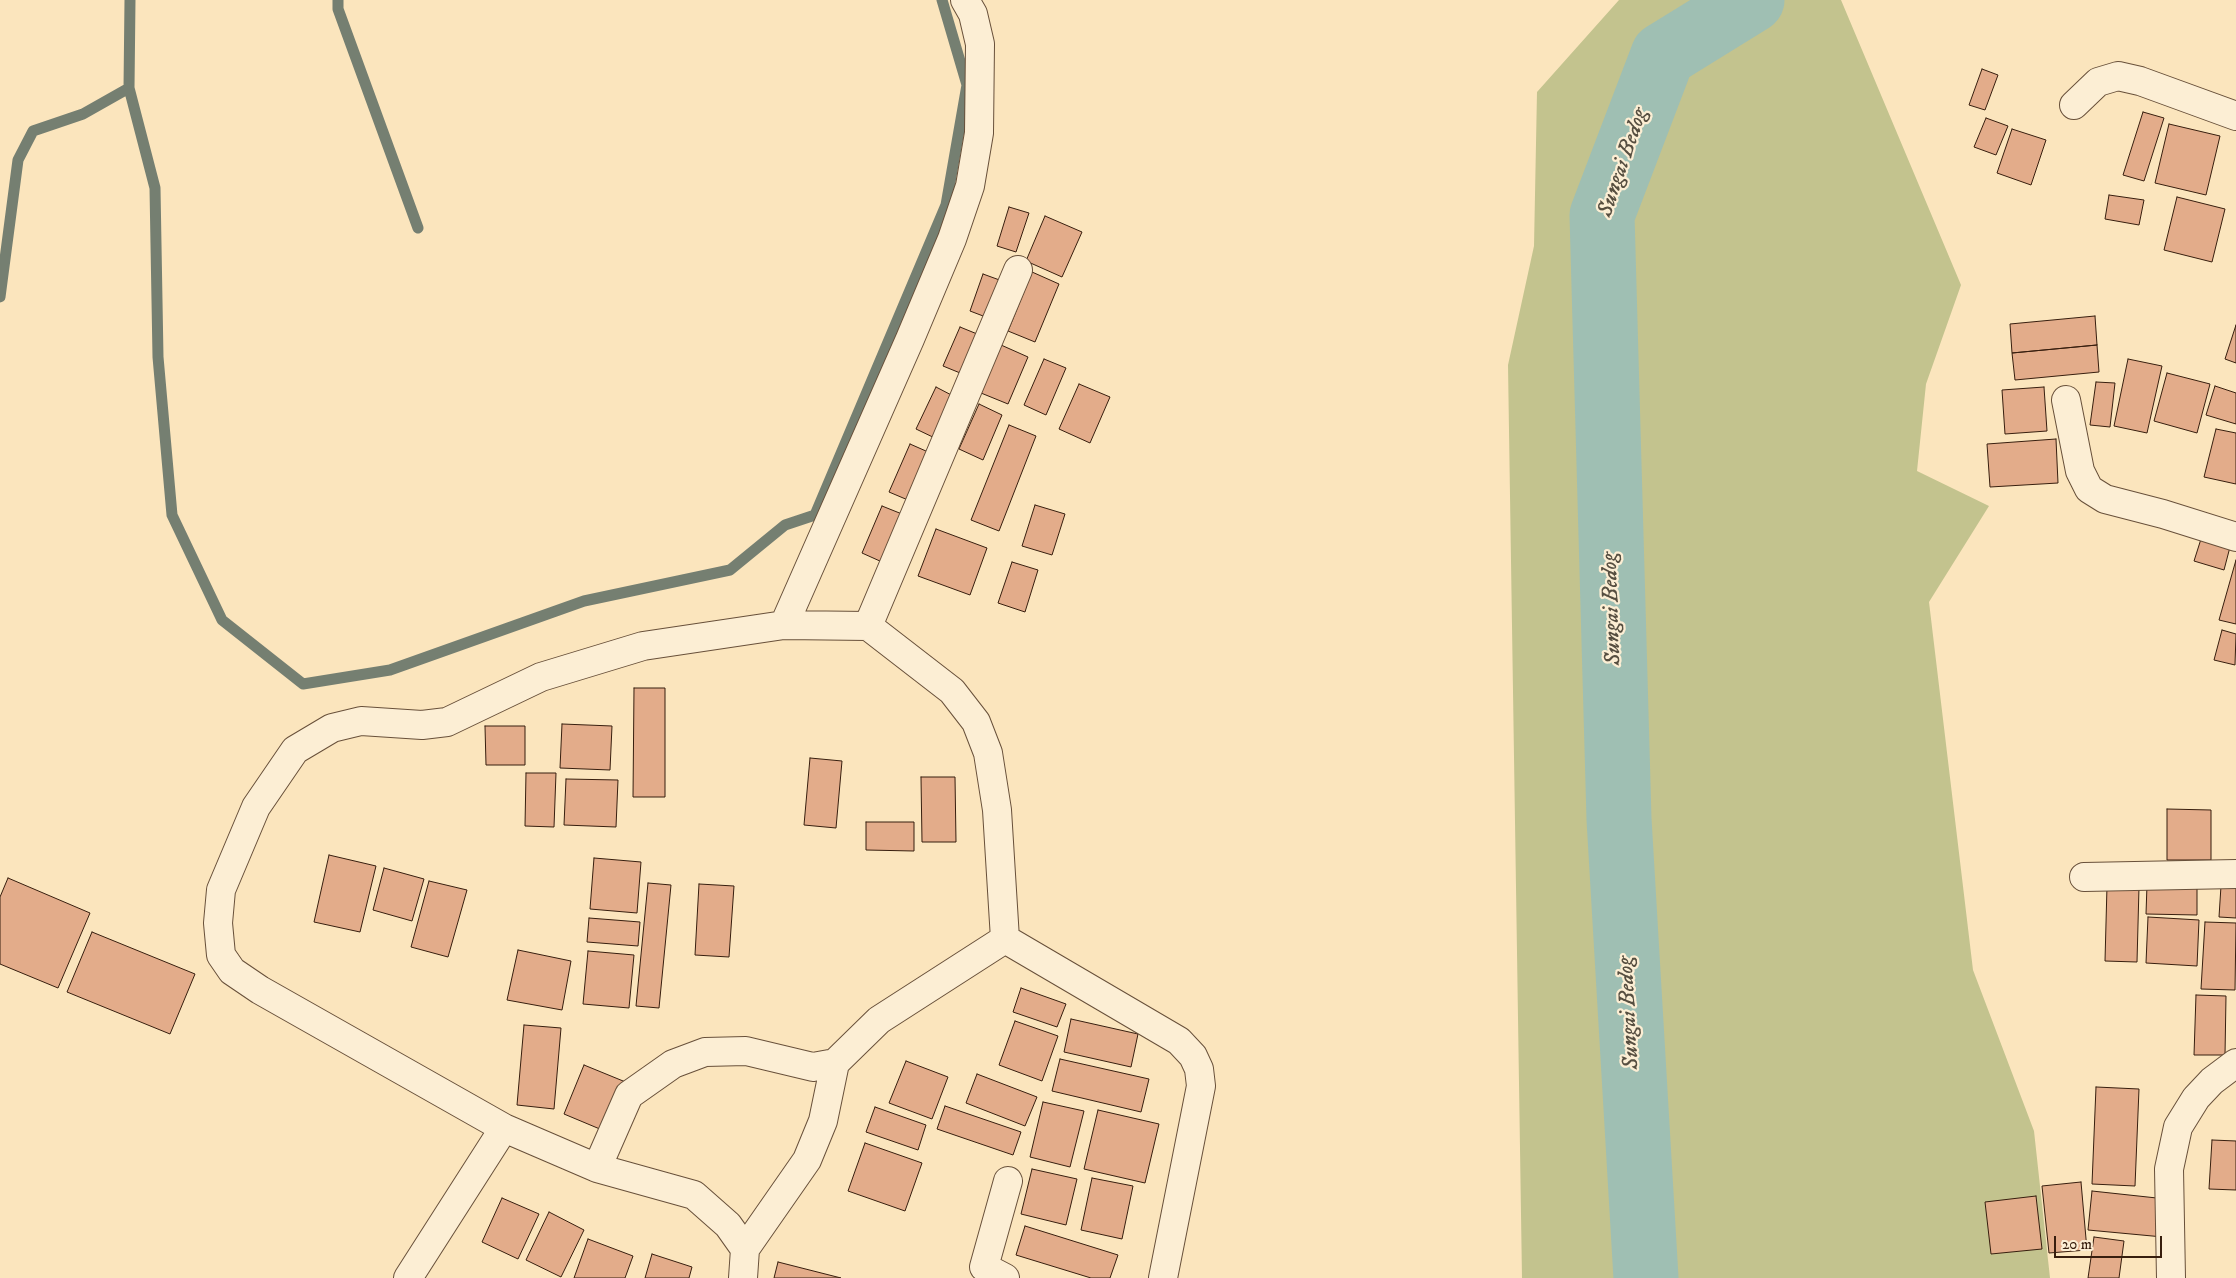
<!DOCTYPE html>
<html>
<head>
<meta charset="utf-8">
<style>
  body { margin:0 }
  #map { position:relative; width:2236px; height:1278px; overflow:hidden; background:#fbe5bd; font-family:"IM FELL DW Pica",serif }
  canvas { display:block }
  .scale { position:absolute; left:2054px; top:1236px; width:108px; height:22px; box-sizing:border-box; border:2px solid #371e0e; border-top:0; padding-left:6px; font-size:15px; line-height:18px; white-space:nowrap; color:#371e0e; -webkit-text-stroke:4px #fceed4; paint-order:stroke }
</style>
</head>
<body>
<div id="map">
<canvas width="2236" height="1278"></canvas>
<div class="scale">20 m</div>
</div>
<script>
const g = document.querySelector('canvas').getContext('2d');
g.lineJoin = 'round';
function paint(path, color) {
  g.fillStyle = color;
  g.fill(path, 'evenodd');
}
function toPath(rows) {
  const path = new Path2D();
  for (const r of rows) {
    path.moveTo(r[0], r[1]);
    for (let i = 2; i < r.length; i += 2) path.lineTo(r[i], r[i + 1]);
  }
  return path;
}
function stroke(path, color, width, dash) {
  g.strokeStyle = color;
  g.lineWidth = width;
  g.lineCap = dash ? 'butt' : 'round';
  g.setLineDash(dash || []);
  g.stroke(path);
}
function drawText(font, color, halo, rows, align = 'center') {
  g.font = font + ' "IM FELL DW Pica",serif';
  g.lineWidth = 4.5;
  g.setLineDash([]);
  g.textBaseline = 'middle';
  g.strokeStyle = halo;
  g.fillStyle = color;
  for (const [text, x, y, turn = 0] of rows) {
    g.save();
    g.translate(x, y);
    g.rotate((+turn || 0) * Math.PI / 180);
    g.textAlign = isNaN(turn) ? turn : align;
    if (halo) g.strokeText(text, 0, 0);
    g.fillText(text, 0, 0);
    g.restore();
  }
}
paint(toPath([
  [1619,0,1841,0,1961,285,1926,384,1917,471,1989,506,1929,602,1973,970,2034,1131,2050,1278,1522,1278,1508,365,1534,246,1537,92]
]), '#c3c38e');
stroke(toPath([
  [338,0,338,9,418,228],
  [129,88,155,188,158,357,172,515,222,620,303,684,390,670,584,601,730,570,785,525,815,515,946,205,967,85,942,0],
  [0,297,18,160,33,131,83,114,129,88,130,0]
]), '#757f71', 11);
stroke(toPath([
  [1646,1278,1619,819,1602,215,1663,55,1752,0]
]), '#9fbfb3', 65);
const building = toPath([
  [1982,69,1998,75,1985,110,1969,105,1982,69],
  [2143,112,2164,118,2144,181,2123,175,2143,112],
  [1986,118,2008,126,1996,155,1974,147,1986,118],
  [2169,124,2220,136,2206,195,2155,183,2169,124],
  [2012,129,2046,140,2031,185,1997,173,2012,129],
  [2109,195,2144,200,2139,225,2105,219,2109,195],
  [2177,197,2225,209,2212,262,2164,250,2177,197],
  [1009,207,1029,213,1016,252,997,246,1009,207],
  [1045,216,1082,232,1062,277,1026,261,1045,216],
  [1032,272,1059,284,1035,342,1008,331,1032,272],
  [983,274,1005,282,991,319,970,311,983,274],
  [2095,316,2097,345,2012,353,2010,324,2095,316],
  [2236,325,2236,363,2225,359,2236,325],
  [960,327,987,338,970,377,943,366,960,327],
  [1001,345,1028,357,1008,404,981,393,1001,345],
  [2097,345,2099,372,2015,380,2012,353,2097,345],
  [1044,359,1066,368,1046,415,1024,405,1044,359],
  [2128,359,2162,366,2147,433,2114,426,2128,359],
  [2167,373,2210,384,2197,433,2154,421,2167,373],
  [2096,382,2115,383,2110,427,2090,425,2096,382],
  [1079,384,1110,397,1090,443,1059,429,1079,384],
  [2215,386,2236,393,2236,424,2206,415,2215,386],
  [936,387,959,399,939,440,916,429,936,387],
  [2044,387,2047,431,2005,434,2002,390,2044,387],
  [979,404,1002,415,983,460,959,449,979,404],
  [1009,425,1036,436,999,531,971,520,1009,425],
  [2216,429,2236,433,2236,484,2204,477,2216,429],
  [2056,439,2058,483,1990,487,1987,444,2056,439],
  [910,444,935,455,915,503,889,492,910,444],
  [1035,505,1065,514,1052,555,1022,546,1035,505],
  [882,506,912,518,891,566,862,553,882,506],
  [936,529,987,548,970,595,918,576,936,529],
  [2201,539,2230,547,2224,570,2194,561,2201,539],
  [2236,560,2236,624,2219,620,2236,560],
  [1012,562,1038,570,1025,612,998,603,1012,562],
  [2222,630,2236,634,2235,665,2214,660,2222,630],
  [634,688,665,688,665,797,633,797,634,688],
  [562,724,612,726,610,770,560,768,562,724],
  [485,726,525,726,525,765,486,765,485,726],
  [810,758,842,761,836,828,804,825,810,758],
  [526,773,556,773,554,827,525,826,526,773],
  [921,777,955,777,956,842,922,842,921,777],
  [566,779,618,780,616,827,564,825,566,779],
  [2167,809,2211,810,2211,860,2167,860,2167,809],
  [866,822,914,822,914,851,866,850,866,822],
  [329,855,376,866,360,932,314,922,329,855],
  [594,858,641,862,637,913,590,909,594,858],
  [384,868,424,879,412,921,373,910,384,868],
  [8,878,90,913,58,988,0,964,0,897,8,878],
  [429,881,467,890,448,957,411,947,429,881],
  [648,883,671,885,659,1008,636,1006,648,883],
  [699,884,734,886,729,957,695,955,699,884],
  [2147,885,2197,886,2197,915,2146,914,2147,885],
  [2107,886,2139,887,2137,962,2105,961,2107,886],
  [2221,886,2236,887,2236,918,2219,917,2221,886],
  [2148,917,2199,920,2197,966,2146,963,2148,917],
  [589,918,640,922,638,946,587,942,589,918],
  [2205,922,2236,923,2235,990,2201,989,2205,922],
  [92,932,195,974,170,1034,67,992,92,932],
  [518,950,571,961,562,1010,507,1000,518,950],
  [588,951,634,955,629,1008,583,1004,588,951],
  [1021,988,1066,1004,1057,1027,1013,1012,1021,988],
  [2196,995,2226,996,2225,1055,2194,1055,2196,995],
  [1071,1019,1138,1034,1131,1067,1064,1052,1071,1019],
  [1015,1021,1058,1036,1042,1081,999,1065,1015,1021],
  [524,1025,561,1028,554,1109,517,1105,524,1025],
  [1060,1059,1149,1079,1141,1112,1052,1091,1060,1059],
  [906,1061,948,1077,932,1119,889,1103,906,1061],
  [584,1065,628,1083,607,1132,564,1114,584,1065],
  [977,1074,1037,1097,1025,1126,966,1103,977,1074],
  [2096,1087,2139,1089,2135,1186,2092,1184,2096,1087],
  [1043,1102,1084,1111,1070,1167,1030,1157,1043,1102],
  [945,1106,1021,1132,1013,1155,937,1129,945,1106],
  [875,1107,926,1125,918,1150,866,1132,875,1107],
  [1098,1110,1159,1124,1145,1183,1084,1169,1098,1110],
  [2212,1140,2236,1141,2236,1190,2209,1189,2212,1140],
  [865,1143,922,1163,905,1211,848,1191,865,1143],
  [1032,1169,1077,1179,1066,1225,1021,1214,1032,1169],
  [1092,1178,1133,1186,1122,1239,1081,1230,1092,1178],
  [2081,1182,2087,1250,2049,1253,2042,1186,2081,1182],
  [2092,1191,2166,1199,2163,1237,2088,1230,2092,1191],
  [2036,1196,2042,1249,1991,1254,1985,1202,2036,1196],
  [502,1198,539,1214,518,1259,482,1242,502,1198],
  [549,1212,584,1230,561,1277,526,1260,549,1212],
  [1025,1226,1118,1255,1110,1278,1091,1278,1016,1255,1025,1226],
  [2094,1237,2124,1241,2119,1278,2088,1278,2094,1237],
  [588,1239,633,1256,625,1278,574,1278,588,1239],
  [652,1254,692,1267,689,1278,645,1278,652,1254],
  [778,1262,841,1278,774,1278,778,1262]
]);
paint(building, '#e3ac8a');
stroke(building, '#371e0e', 1);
const minor = toPath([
  [2074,105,2098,82,2118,76,2140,81,2236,116],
  [2066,400,2080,471,2089,489,2105,499,2163,514,2236,537],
  [784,625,910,339,952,239,970,186,979,133,980,44,973,14,965,0],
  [868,626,1018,270],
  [2084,877,2236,874],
  [1005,939,879,1020,835,1063,813,1067,746,1051,705,1052,673,1064,629,1095,597,1168,504,1128,260,990,232,971,221,955,218,923,221,890,256,807,295,750,332,728,361,721,422,725,447,722,541,677,643,646,784,625,868,626,952,691,976,722,988,753,997,810,1005,939,1179,1041,1193,1056,1199,1069,1201,1086,1163,1278],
  [597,1168,694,1195,728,1225,745,1249],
  [408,1278,504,1128],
  [743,1278,745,1249,807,1160,823,1121,835,1063],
  [1005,1278,984,1267,1008,1181],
  [2171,1278,2169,1169,2178,1127,2196,1098,2212,1081,2236,1063]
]);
stroke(minor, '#68503a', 30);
stroke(minor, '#fceed4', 28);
drawText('italic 22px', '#564e40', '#fceed4', [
  ["Sungai Bedog",1624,163,-71],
  ["Sungai Bedog",1613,609,-92],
  ["Sungai Bedog",1630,1013,-93]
]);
</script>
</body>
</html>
